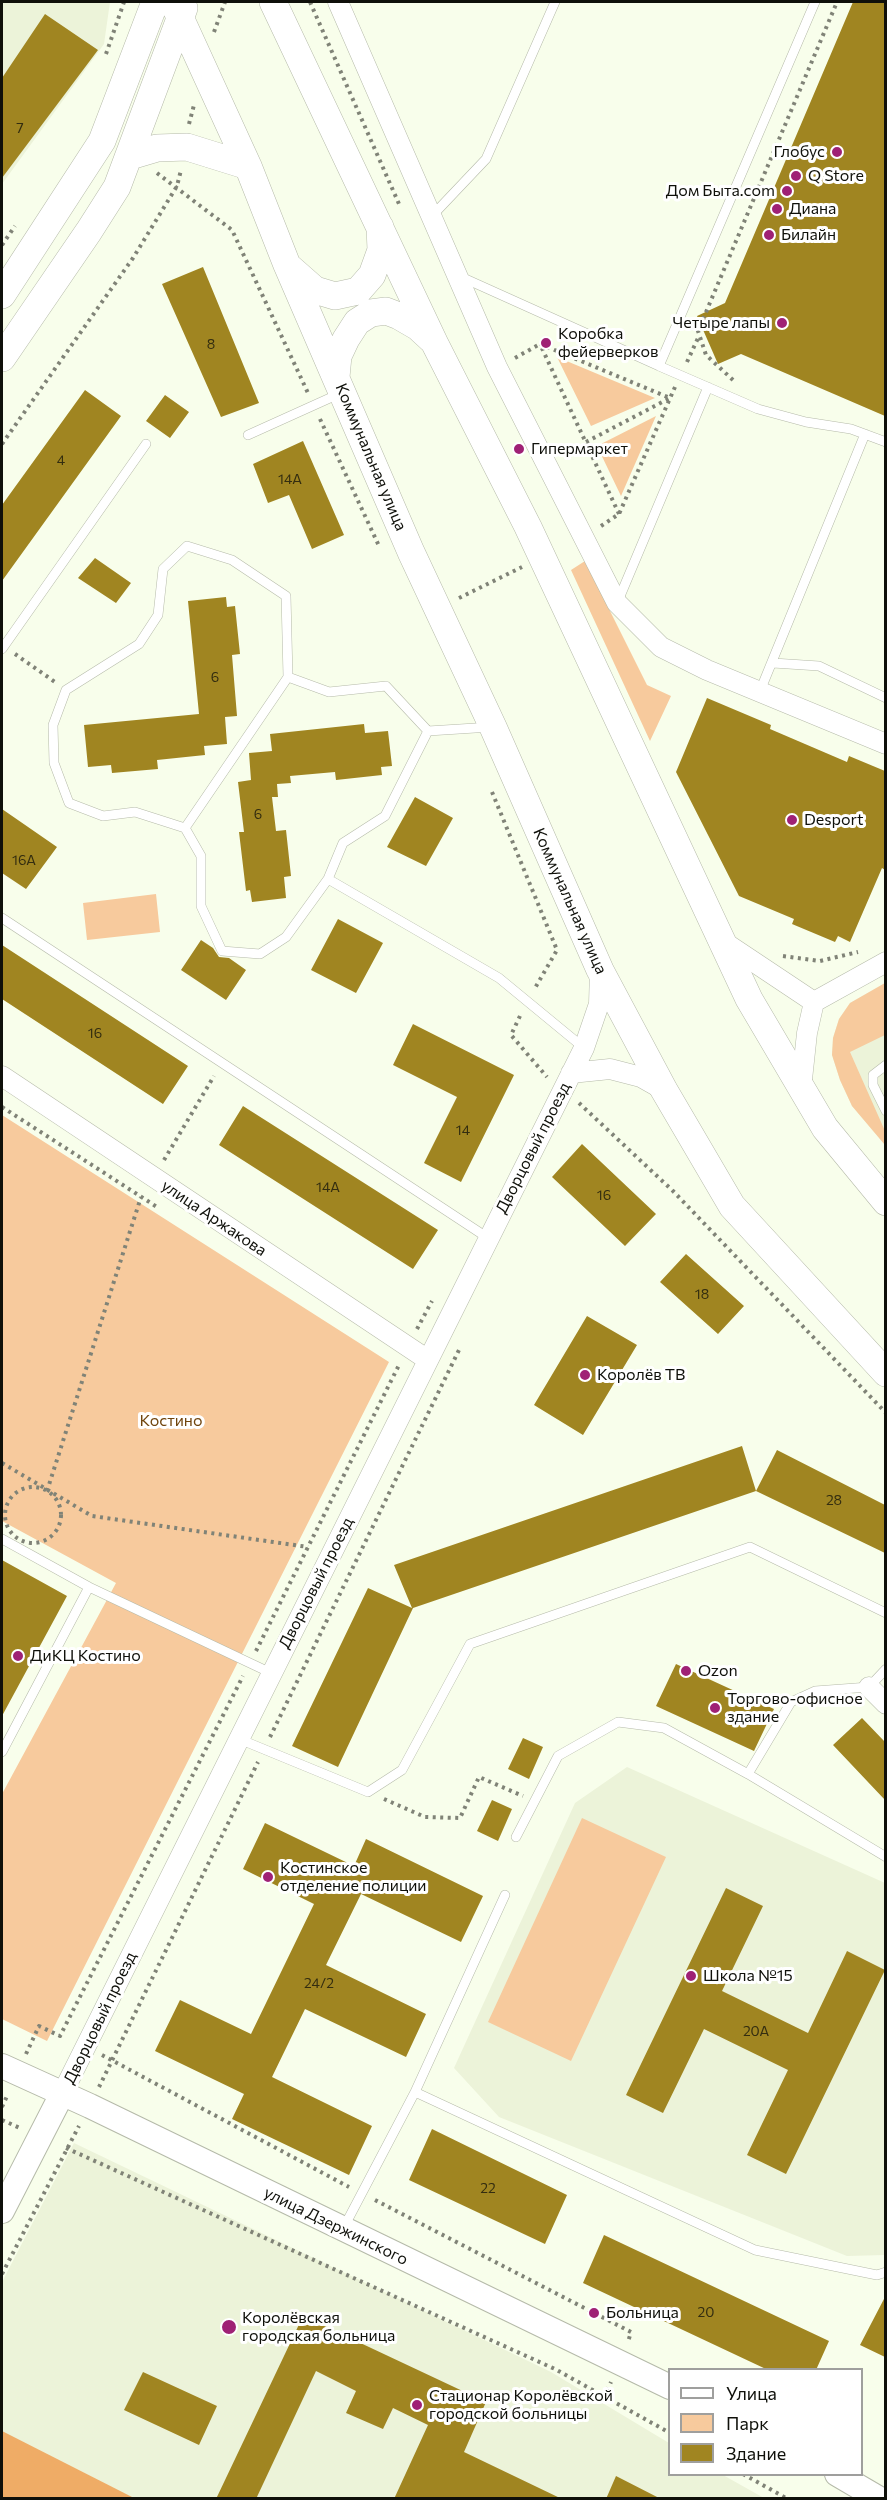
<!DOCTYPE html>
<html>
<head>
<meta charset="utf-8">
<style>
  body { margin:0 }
  #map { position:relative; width:887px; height:2500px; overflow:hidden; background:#f8feeb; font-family:Commissioner,sans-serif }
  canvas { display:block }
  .frame { position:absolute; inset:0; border:3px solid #0f100a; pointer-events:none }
  .legend { position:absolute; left:668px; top:2368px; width:195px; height:108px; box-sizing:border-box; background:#fff; border:2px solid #9f9f9d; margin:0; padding:8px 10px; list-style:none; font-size:18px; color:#0f100a }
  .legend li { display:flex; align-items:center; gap:12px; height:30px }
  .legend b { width:30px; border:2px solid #9f9f9d }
</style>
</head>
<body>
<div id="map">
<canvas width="887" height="2500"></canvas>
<div class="frame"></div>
<ul class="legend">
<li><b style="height:8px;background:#fff"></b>Улица</li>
<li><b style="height:16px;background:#f7ca9d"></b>Парк</li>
<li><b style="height:16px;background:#a08521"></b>Здание</li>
</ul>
</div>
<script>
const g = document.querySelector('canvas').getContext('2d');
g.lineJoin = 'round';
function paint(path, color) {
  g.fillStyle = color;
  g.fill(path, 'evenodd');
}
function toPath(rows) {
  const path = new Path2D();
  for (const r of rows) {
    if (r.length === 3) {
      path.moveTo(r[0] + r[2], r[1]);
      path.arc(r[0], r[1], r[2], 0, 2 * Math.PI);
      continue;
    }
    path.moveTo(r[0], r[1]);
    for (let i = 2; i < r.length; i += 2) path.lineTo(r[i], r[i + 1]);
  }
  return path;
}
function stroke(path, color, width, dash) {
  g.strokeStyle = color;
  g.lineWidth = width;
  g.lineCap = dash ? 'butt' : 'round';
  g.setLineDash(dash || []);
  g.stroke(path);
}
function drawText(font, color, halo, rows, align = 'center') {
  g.font = font + ' Commissioner,sans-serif';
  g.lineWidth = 6;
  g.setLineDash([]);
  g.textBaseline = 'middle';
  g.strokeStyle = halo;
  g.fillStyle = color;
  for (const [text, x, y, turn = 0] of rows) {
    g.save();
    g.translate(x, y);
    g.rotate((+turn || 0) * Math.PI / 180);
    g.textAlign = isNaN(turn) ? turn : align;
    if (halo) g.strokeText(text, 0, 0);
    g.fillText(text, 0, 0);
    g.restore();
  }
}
paint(toPath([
  [2,2,110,2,104,44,2,184],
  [885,983,885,1145,852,1106,840,1080,832,1055,833,1038,839,1019,850,1003],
  [627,1767,885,1883,885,2255,847,2256,499,2117,454,2068,575,1803],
  [74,2143,551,2372,669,2443,670,2474,723,2475,764,2498,2,2498,2,2282]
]), '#ecf3d9');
paint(toPath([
  [557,357,655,398,591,426],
  [656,416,621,496,597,446],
  [585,561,647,685,671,696,650,741,571,570],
  [156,894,160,932,87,940,83,903],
  [885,983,885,1035,850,1052,885,1131,885,1145,852,1106,840,1080,832,1055,833,1038,839,1019,850,1003],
  [2,1115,389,1362,47,2041,2,2019,2,1794,116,1583,2,1521],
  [582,1818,666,1857,571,2061,488,2022]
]), '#f7ca9d');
paint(toPath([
  [2,2431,134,2498,2,2498]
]), '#efac66');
paint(toPath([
  [853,2,885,2,885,416,741,354,718,364,697,316,725,303],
  [45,14,98,50,2,178,2,78],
  [203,267,259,403,221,417,162,284],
  [85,390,121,416,2,581,2,505],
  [165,395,189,412,170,438,146,421],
  [303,441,344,535,312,549,289,495,268,503,253,464],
  [95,558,131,583,116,603,78,578],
  [226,597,227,607,235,606,240,654,232,655,237,716,225,717,227,744,204,746,205,755,157,760,158,769,112,773,111,765,88,767,84,725,199,714,188,601],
  [707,698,771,725,770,729,847,762,849,756,885,771,885,870,882,868,850,942,838,936,835,942,792,924,794,919,739,896,676,772],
  [364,724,365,733,388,731,392,766,381,767,382,775,336,780,335,772,290,776,291,783,277,784,278,797,272,797,276,831,286,830,291,876,284,877,286,898,252,902,250,890,246,891,239,832,244,832,238,782,251,780,249,753,272,751,270,734],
  [415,797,453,818,426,866,387,847],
  [2,809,57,847,26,889,2,873],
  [338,919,383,943,356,993,311,970],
  [201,940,213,948,219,957,229,958,246,970,226,1000,181,970],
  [2,945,188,1066,163,1104,2,999],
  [413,1024,514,1075,461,1182,424,1163,457,1097,393,1065],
  [243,1106,438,1230,413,1269,219,1145],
  [582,1144,656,1214,625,1246,552,1177],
  [686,1254,744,1306,718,1334,660,1282],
  [587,1316,637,1345,583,1435,534,1405],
  [742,1446,756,1491,777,1450,885,1505,885,1553,756,1491,413,1608,338,1767,292,1746,368,1588,412,1608,394,1565],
  [2,1560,67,1596,2,1716],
  [676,1664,774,1709,754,1751,656,1706],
  [862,1718,885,1742,885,1800,833,1745],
  [523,1738,543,1747,529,1779,508,1769],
  [492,1800,512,1809,498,1841,477,1831],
  [265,1823,354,1866,366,1839,483,1896,461,1942,361,1894,326,1965,426,2014,406,2057,305,2009,272,2077,372,2126,349,2175,232,2119,244,2094,155,2051,180,2000,251,2034,314,1904,243,1869],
  [726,1888,763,1906,722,1991,808,2033,847,1951,885,1970,786,2174,747,2155,788,2070,704,2029,663,2113,626,2095],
  [432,2129,567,2195,545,2244,409,2180],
  [604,2235,829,2341,816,2370,768,2370,583,2283],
  [885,2297,885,2357,860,2345],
  [303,2316,486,2402,464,2452,562,2499,394,2499,428,2425,393,2408,383,2429,346,2413,356,2391,316,2371,256,2499,216,2499],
  [143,2372,217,2406,199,2445,124,2410],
  [616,2476,661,2499,606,2499]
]), '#a08521');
const service = toPath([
  [815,2,659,366,758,409,806,422,851,429,886,442],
  [431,217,486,159,555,2],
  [459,276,659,366],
  [248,435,341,393],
  [618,601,708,387],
  [2,649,146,444],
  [773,663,819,666,886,698],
  [760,691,865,434],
  [428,731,385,816,343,843,328,879,286,937,260,954,222,951,201,906,201,856,185,828,135,812,103,816,69,803,54,763,53,725,66,690,139,644,158,615,163,569,187,546,232,560,286,596,288,677,329,692,386,686,428,731,491,727],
  [185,828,288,677],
  [328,879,499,978,584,1048],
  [2,918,488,1238],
  [886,1065,873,1075,873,1085,886,1111],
  [2,1539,89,1587,2,1752],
  [89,1587,271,1673],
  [239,1739,368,1792,402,1770,470,1644,750,1547,886,1613],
  [748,1774,886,1857],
  [516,1837,558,1756,618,1722,664,1728,748,1774,791,1702,815,1691,869,1687,886,1669],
  [415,2092,505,1895],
  [344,2227,415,2092,755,2250,877,2275,886,2272]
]);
const minor = toPath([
  [338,2,497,367,617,603,661,647,707,670,886,744],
  [724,942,814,1002],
  [571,1073,610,1069,641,1077,664,1090],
  [2,1076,428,1360],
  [801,1089,807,1033,814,1002,886,962],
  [869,1687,886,1704],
  [62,2094,584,1048,599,1004,600,970]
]);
const tertiary = toPath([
  [2,2066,90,2106,670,2387],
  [2,2211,62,2094],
  [837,2474,878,2498]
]);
const secondary = toPath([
  [173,2,248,166,287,265,411,552,493,727,600,970,664,1090,732,1206,886,1373],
  [273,2,434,342,528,527,749,999,825,1128,886,1202],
  [130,156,157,148,187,147,248,166],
  [290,268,315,290,335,296,358,291,372,275,381,250,380,227],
  [2,295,102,141,155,2],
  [2,358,89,231,117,187,184,8],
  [336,377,338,356,346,339,357,322,371,313,386,311,399,316,418,327,431,339]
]);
stroke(service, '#b5baa9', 10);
stroke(minor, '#b5baa9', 21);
stroke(tertiary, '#b5baa9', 26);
stroke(secondary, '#b5baa9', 28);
stroke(toPath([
  [310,2,399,204],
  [214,32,225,2],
  [106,54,124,2],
  [189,124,194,105],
  [157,173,232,230,308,393],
  [2,245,15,226],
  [515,358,540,344],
  [687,362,698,338],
  [733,380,706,355,698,331,837,2],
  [320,419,379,546],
  [586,442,670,398],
  [2,444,133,258,177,186,181,170],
  [619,514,540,344,670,398],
  [601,526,619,514,675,387],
  [459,598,522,567],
  [15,654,55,682],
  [492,792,557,950,535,988],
  [783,956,820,961,858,952],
  [520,1016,511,1035,547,1077],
  [579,1103,673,1191,886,1413],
  [2,1107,157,1207],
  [164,1160,214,1076],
  [417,1329,432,1301],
  [2,1463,92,1516,308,1547],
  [33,1515,28],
  [47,1491,141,1197],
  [256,1651,399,1365],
  [270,1737,459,1350],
  [384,1799,425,1817,460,1818,479,1777,523,1796],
  [26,2054,39,2026,60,2036,243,1676],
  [102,2055,349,2187],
  [99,2087,258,1762],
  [2,2107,8,2094],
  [2,2120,20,2128],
  [66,2148,555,2369,670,2433],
  [375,2200,631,2332,628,2342],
  [2,2274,79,2126],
  [604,2397,611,2382],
  [743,2474,786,2498]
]), '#808377', 4, [3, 4.5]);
stroke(service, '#fff', 9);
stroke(minor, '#fff', 20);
stroke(tertiary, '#fff', 24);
stroke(secondary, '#fff', 27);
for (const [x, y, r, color] of [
  [837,152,6,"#9f2175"],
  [796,176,6,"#9f2175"],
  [787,191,6,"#9f2175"],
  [777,209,6,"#9f2175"],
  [769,235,6,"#9f2175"],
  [782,323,6,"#9f2175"],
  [546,343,6,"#9f2175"],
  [519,449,6,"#9f2175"],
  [792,820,6,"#9f2175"],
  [585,1375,6,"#9f2175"],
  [18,1656,6,"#9f2175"],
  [686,1671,6,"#9f2175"],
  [715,1708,6,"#9f2175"],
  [268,1877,6,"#9f2175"],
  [691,1976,6,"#9f2175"],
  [594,2313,6,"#9f2175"],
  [229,2327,8,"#9f2175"],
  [417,2405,6,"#9f2175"]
]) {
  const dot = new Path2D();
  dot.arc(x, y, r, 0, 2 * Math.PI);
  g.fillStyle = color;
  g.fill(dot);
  stroke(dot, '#fff', 2);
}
drawText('14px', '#332d10', null, [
  ["7",20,128],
  ["8",211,344],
  ["4",61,460],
  ["14А",290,479],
  ["6",215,677],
  ["6",258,814],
  ["16А",24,860],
  ["16",95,1033],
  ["14",463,1130],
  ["14А",328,1187],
  ["16",604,1195],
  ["18",702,1294],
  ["28",834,1500],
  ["24/2",319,1983],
  ["20А",756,2031],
  ["22",488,2188],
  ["20",706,2312]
]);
drawText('16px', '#0f100a', '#fff', [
  ["Глобус",825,152,"right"],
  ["Q Store",808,176],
  ["Дом Быта.com",775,191,"right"],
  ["Диана",789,209],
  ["Билайн",781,235],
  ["Четыре лапы",770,323,"right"],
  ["Коробка",558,334],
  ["фейерверков",558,352],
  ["Гипермаркет",531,449],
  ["Desport",804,820],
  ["Королёв ТВ",597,1375],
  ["ДиКЦ Костино",30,1656],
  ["Ozon",698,1671],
  ["Торгово-офисное",727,1699],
  ["здание",727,1717],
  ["Костинское",280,1868],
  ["отделение полиции",280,1886],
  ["Школа №15",703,1976],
  ["Больница",606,2313],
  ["Королёвская",242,2318],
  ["городская больница",242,2336],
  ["Стационар Королёвской",429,2396],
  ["городской больницы",429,2414]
], 'left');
drawText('16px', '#0f100a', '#fff', [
  ["Коммунальная улица",371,457,67],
  ["Коммунальная улица",570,901,66],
  ["Дворцовый проезд",533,1148,-63],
  ["улица Аржакова",214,1218,34],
  ["Дворцовый проезд",316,1583,-63],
  ["Дворцовый проезд",100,2018,-64],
  ["улица Дзержинского",336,2226,26]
]);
drawText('16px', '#70450e', '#fff', [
  ["Костино",171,1421]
]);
</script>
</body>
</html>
